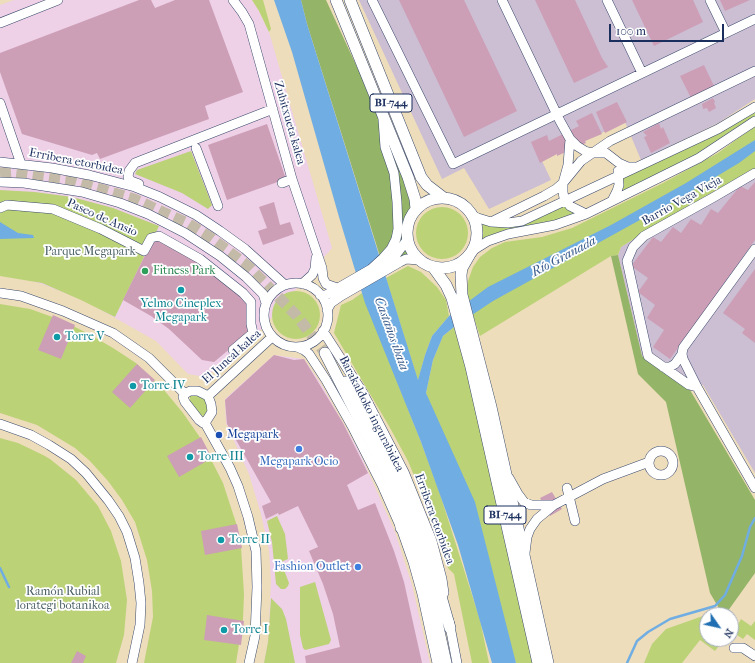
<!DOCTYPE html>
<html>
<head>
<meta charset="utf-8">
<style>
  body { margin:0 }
  #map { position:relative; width:755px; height:663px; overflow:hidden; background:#edddbb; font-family:"IM FELL French Canon",serif }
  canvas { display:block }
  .north { position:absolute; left:699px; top:607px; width:40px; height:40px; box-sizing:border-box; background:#fff; border:1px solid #a4acbf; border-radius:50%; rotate:124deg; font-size:11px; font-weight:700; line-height:16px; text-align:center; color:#1b2f5e }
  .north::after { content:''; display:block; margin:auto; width:14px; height:18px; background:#1f6fb2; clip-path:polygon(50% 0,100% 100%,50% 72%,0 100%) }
  .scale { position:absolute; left:609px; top:24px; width:115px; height:18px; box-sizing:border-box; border:2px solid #1b2f5e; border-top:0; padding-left:5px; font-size:12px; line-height:14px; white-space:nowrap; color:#1b2f5e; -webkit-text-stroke:3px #fff; paint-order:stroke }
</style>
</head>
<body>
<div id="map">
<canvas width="755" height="663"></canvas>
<div class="north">N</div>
<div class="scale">100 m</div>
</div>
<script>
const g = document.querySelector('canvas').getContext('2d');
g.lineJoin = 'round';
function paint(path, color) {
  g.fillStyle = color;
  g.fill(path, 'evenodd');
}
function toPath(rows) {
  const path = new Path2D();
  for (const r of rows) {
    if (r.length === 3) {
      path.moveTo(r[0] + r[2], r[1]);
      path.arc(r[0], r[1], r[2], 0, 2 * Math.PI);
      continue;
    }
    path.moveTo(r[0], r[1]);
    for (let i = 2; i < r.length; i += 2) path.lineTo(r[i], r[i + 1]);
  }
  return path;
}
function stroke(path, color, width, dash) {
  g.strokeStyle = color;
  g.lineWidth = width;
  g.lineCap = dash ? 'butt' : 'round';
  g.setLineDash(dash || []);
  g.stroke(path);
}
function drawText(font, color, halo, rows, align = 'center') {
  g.font = font + ' "IM FELL French Canon",serif';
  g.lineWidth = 3.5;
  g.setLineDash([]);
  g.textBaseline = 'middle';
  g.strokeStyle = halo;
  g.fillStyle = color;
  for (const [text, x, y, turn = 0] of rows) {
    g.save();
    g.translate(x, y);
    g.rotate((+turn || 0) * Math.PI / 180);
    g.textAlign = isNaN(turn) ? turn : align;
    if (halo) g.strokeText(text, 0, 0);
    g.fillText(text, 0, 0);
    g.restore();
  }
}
paint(toPath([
  [14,0,252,0,259,11,269,32,332,248,257,334,206,377,188,374,156,341,85,301,42,284,11,275,0,275,0,5],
  [274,355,304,359,321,384,359,451,395,532,412,585,430,663,264,663,268,642,271,581,269,551,261,514,249,474,226,423,225,399]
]), '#eed0e7');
paint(toPath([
  [359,0,755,0,755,99,718,123,641,160,625,122,542,161,551,180,489,209,464,168,442,179],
  [755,168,755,473,703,385,690,390,642,356,618,255,621,247,656,225]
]), '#ccbed3');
paint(toPath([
  [252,0,263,0,271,29,269,32,259,11],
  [755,108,755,116,730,138,614,197,619,175],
  [755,126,755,168,656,225,621,247,618,255,611,256,480,336,467,298,468,281,473,267,480,257,492,248,505,242,542,237,572,228,663,183,718,153],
  [191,151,212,205,208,209,182,193,135,174,137,170],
  [0,190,35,192,72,197,113,208,159,226,115,317,81,300,42,283,0,276],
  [565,200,586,214,482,244,483,235,482,218,508,223],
  [442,233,26],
  [408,266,421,272,437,287,446,300,449,316,432,336,425,355,418,381,386,278],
  [296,315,24],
  [362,293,421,442,439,491,480,620,489,663,472,663,454,574,448,568,423,497,408,461,389,426,334,333,341,305,352,300],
  [0,304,30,309,61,320,89,334,113,348,136,363,164,390,183,413,199,436,223,483,236,523,241,547,244,594,243,619,236,663,144,663,153,617,152,591,147,560,135,522,122,500,108,481,90,461,75,448,37,425,0,413],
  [454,327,480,416,533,663,516,663,426,393,433,360,443,336],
  [192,394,203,396,207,403,207,411,204,416,201,415,190,402,190,396],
  [0,438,18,443,43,455,50,459,76,480,98,506,111,531,121,561,127,600,124,635,116,663,0,663],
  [277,516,285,534,288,559,281,562,289,583,288,586,285,589,281,589,276,584,272,542,267,521],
  [315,582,331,640,329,644,305,650,303,648,300,635,300,587],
  [271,598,282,609,286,619,295,663,264,663,268,642],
  [720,610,723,615,707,615,707,639,724,639,715,651,700,640,682,663,644,663,652,644,666,629],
  [741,619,751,626,755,621,755,640,747,634,743,639,737,635,731,635,731,622,737,626]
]), '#bbd277');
paint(toPath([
  [301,0,326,0,404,169,416,209,409,220,407,233,407,240,412,252,383,266,307,24],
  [618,255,642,356,690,390,755,500,755,573,725,615,723,615,710,593,666,402,638,374,611,256]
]), '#94b468');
paint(toPath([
  [274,0,301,0,307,24,418,380,425,355,432,336,449,316,488,287,611,225,686,183,755,140,755,151,739,163,687,194,493,301,454,327,443,336,433,360,426,393,475,502,516,663,492,663,458,545,421,442,365,303,339,217,292,52],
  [0,222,18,233,33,235,34,238,0,239]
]), '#70ade2');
stroke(toPath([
  [0,568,9,587],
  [627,663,637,641,648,632,670,619,715,606,725,595,742,556,750,527,755,518]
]), '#70ade2', 2.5);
paint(toPath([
  [139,0,151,0,155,8,175,0,209,0,243,92,205,106,209,119,100,159,97,153,92,155,22,134,0,72,0,53],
  [399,0,464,0,517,111,464,137],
  [535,0,575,0,602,58,608,67,574,83],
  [632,0,693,0,703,22,654,46],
  [720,0,750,0,725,11],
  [704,65,714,86,691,98,680,76],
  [713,98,715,102,714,103,716,108,709,112,707,108,703,109,702,104],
  [617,102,627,122,605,133,596,112],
  [592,113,602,134,585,141,586,143,557,156,557,154,540,163,531,142,547,135,549,141,579,126,576,121],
  [659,123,661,129,663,127,670,143,651,153,644,137,647,136,643,132],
  [267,124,286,179,227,200,208,145],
  [755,182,755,240,670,359,653,347,664,330,647,318,655,305,638,292,648,278,631,266,653,237,661,242,673,227,681,233,691,219,701,225,711,209,718,213,740,186,748,190],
  [274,202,280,225,290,222,294,234,263,245,258,231,267,228,259,207],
  [154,237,175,247,224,280,248,305,249,333,214,362,202,360,169,329,151,316,123,300],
  [755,269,755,343,742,333,745,329,723,313],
  [53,315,75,325,61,359,38,350],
  [274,355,294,360,304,359,343,423,368,473,347,485,358,510,375,503,394,551,404,582,422,663,306,663,305,656,340,647,333,614,323,584,309,551,318,547,298,506,279,515,278,513,266,519,262,506,271,502,227,424,225,400],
  [137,364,155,380,130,408,112,392],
  [201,437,212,458,179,477,167,456],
  [552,492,562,509,550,516,540,498],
  [237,524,242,548,205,555,201,531],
  [207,615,244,621,241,645,204,640],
  [77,651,86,656,83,663,71,663]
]), '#cc9fb6');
stroke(toPath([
  [0,173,14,172,67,179,134,199,189,224,211,238,249,267,297,316,325,353]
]), '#c3baa8', 11, [11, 5.5]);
const minor = toPath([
  [233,0,242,12,249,24,292,179,322,268,323,278,326,284,337,288],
  [372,0,453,164,755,19],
  [502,0,560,121,570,139,577,146,585,151,592,153,606,153,619,163,628,167,635,167],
  [607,0,642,73],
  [710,0,726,33],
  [0,23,58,0],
  [0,103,21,164],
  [570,139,568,165,563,183,563,192,564,198,570,206,586,214],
  [196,148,218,206],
  [0,162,52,168,89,175,135,187,160,197,196,215,220,231,245,249,285,285],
  [0,182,24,183,82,192,120,203,148,214,185,233,220,256,246,277,263,294,266,303],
  [282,183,292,179],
  [139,184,131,181,128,177,129,171,135,163,273,109],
  [612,201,617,191,619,185,618,171],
  [0,208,7,205,53,209,101,229,144,251,151,238,159,236,200,259,243,293,251,302,251,324,253,333,233,350],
  [471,215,478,218,491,222,508,223,522,221,718,129,755,107],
  [491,222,544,196,556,189,563,183,581,161,610,141,755,71],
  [472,251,488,241,508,234,555,225,586,214,699,158,755,121],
  [371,269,383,258,391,249,396,239,398,229,397,202,394,173,385,147,383,120],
  [296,315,32],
  [302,284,312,275,315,269,316,258],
  [0,293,21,296,63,311,113,333,149,358,185,394],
  [320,295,326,295,371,269,377,269,392,260,407,240],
  [327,310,331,303,341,296,400,262,406,259,419,260],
  [323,331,363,393,404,472,432,541,442,579,444,593],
  [297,347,304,350,309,354,326,380,352,426,382,485,401,528,413,562,422,594,437,663],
  [682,354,683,359,697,387,755,488],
  [663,367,670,367,675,364,682,354,683,348,755,249],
  [697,387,689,385,648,356,627,261,633,247,644,236,714,197,755,173],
  [185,394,183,397,185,402,199,420,203,423,205,423,230,468,238,486,248,517,256,551,257,587,255,636,249,663],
  [185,394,190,391,198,391,208,396,211,404,212,412,205,423],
  [208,396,272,337],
  [0,424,31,435,49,445,71,459,86,473,108,500,119,516,127,532,135,558,139,583,141,603,140,625,132,663],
  [661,463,12],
  [509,478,518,494,524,502,531,505,554,505],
  [567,488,575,521],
  [525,553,527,537,530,529,537,519,554,505,603,479,649,462],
  [449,621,457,663],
  [734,648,743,648,755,656]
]);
const major = toPath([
  [336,0,408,177,415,199,416,209],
  [350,0,421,177,427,185,444,198],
  [442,233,35],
  [470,254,462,268,461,275,462,295,491,407,548,663],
  [433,267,446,285,452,298,471,367,538,663],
  [325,353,389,478,407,519,419,551,429,586,446,663],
  [345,382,358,399,374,428,406,494,426,544,450,628],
  [400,510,401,528]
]);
stroke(minor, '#3a496c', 10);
stroke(major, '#3a496c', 12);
stroke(minor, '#fff', 9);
stroke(major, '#fff', 11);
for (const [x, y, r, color] of [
  [145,271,4,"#2e9e5b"],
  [181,290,4,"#0f9aa8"],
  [57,337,4,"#0f9aa8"],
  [133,386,4,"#0f9aa8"],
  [219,435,4,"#1a4fb4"],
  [299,449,4,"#3f7fe0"],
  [190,457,4,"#0f9aa8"],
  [221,540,4,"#0f9aa8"],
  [358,567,4,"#3f7fe0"],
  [224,630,4,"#0f9aa8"]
]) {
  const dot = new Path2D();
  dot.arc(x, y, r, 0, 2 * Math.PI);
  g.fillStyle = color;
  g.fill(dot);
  stroke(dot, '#fff', 1.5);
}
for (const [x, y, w] of [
  [391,103,42],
  [505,515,42]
]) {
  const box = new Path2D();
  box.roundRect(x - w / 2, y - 9, w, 18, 3);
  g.fillStyle = '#fff';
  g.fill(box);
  stroke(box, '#1b2f5e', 1);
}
drawText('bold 11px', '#1b2f5e', null, [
  ["BI-744",391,103],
  ["BI-744",505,515]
]);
drawText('12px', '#1b2f5e', '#fff', [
  ["Zubitxueta kalea",289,123,74],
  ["Erribera etorbidea",76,162,11],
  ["Barrio Vega Vieja",682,201,-29],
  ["Paseo de Ansio",102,218,24],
  ["El Juncal kalea",232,357,-42],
  ["Barakaldoko ingurabidea",371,414,63],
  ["Erribera etorbidea",434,519,70]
]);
drawText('12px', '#4b6066', '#fff', [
  ["Parque Megapark",90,252],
  ["Ramón Rubial",63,592],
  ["lorategi botanikoa",63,606]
]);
drawText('12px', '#27864d', '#fff', [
  ["Fitness Park",153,271]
], 'left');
drawText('12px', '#0d838f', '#fff', [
  ["Yelmo Cineplex",181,304,"center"],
  ["Megapark",181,318,"center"],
  ["Torre V",65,337],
  ["Torre IV",141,386],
  ["Torre III",198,457],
  ["Torre II",229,540],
  ["Torre I",232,630]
], 'left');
drawText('12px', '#164399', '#fff', [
  ["Megapark",227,435]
], 'left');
drawText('12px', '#366cbe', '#fff', [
  ["Megapark Ocio",299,462],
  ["Fashion Outlet",350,567,"right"]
]);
drawText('italic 13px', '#395b8c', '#fff', [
  ["Río Granada",564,257,-28],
  ["Castaños ibaia",391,334,70]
]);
</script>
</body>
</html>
